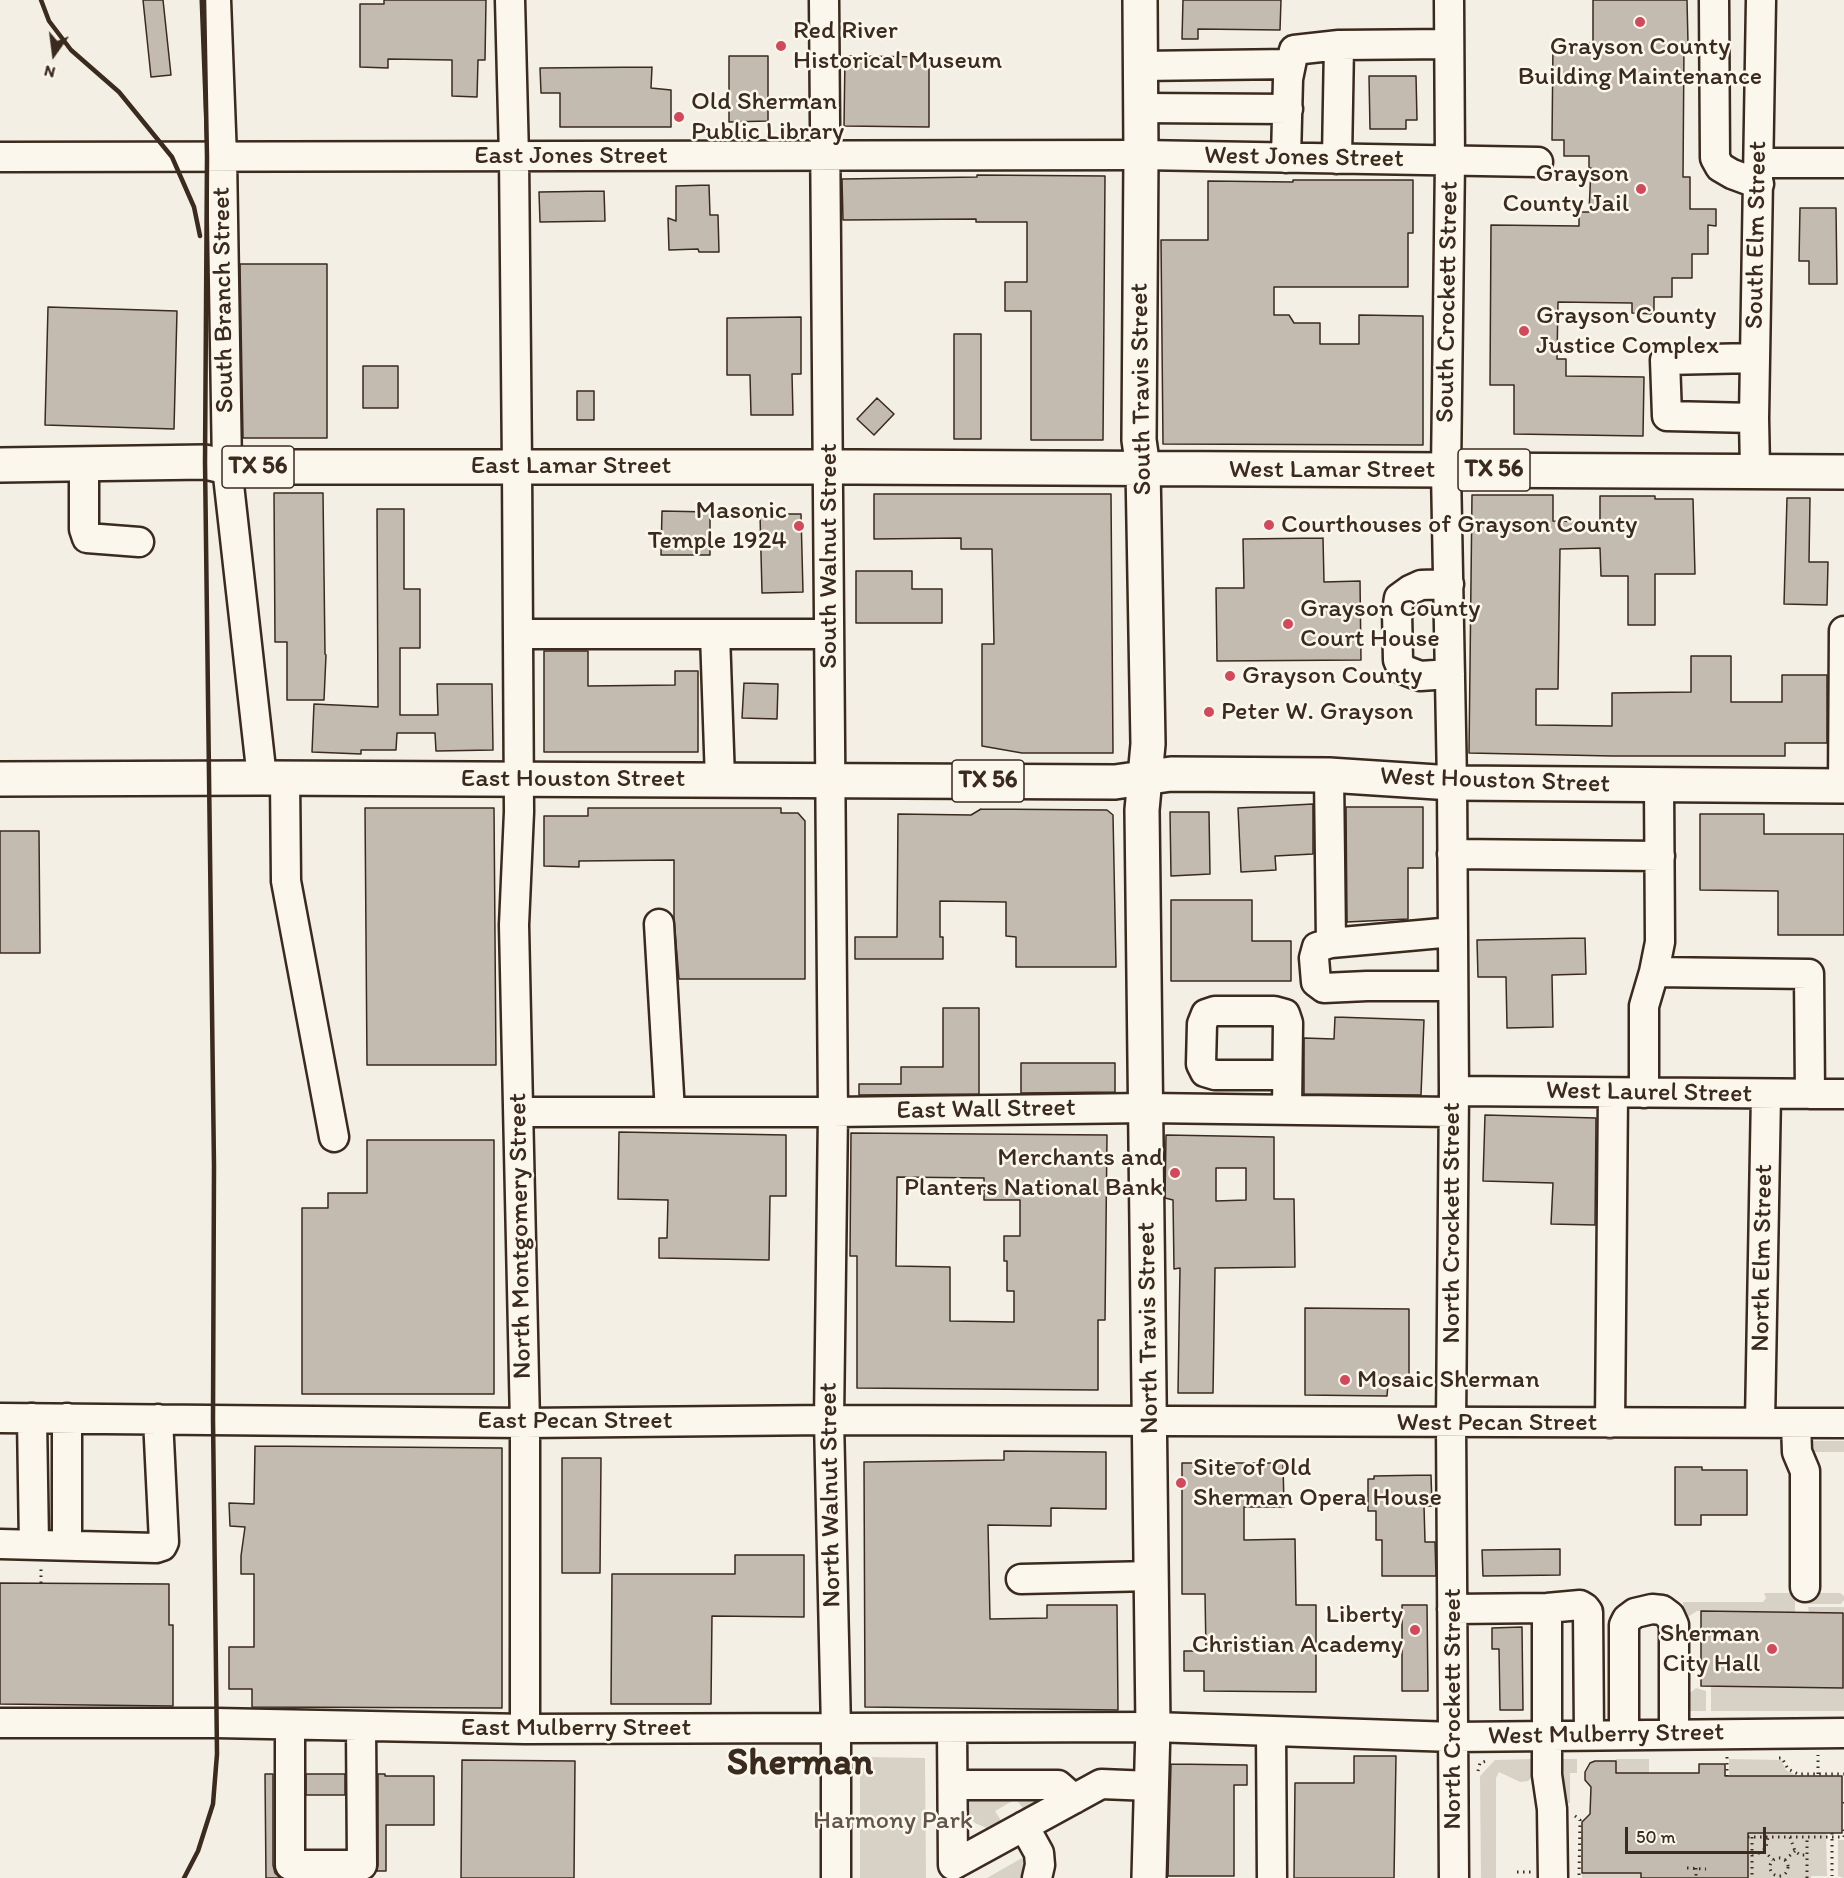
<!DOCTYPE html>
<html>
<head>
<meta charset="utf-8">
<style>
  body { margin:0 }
  #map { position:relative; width:1844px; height:1878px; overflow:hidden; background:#f3efe4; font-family:Itim,sans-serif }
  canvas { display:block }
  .north { position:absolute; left:24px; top:24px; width:60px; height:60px; -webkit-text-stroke:4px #fbf7ec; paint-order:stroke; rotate:194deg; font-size:16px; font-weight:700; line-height:24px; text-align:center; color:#3b2a1e }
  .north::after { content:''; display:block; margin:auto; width:21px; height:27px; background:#3b2a1e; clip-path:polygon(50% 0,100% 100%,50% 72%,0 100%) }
  .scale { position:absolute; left:1625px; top:1827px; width:141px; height:27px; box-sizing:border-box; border:3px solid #3b2a1e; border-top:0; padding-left:8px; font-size:18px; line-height:21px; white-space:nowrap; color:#3b2a1e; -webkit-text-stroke:4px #fbf7ec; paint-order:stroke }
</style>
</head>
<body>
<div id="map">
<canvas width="1844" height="1878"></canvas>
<div class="north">N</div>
<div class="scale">50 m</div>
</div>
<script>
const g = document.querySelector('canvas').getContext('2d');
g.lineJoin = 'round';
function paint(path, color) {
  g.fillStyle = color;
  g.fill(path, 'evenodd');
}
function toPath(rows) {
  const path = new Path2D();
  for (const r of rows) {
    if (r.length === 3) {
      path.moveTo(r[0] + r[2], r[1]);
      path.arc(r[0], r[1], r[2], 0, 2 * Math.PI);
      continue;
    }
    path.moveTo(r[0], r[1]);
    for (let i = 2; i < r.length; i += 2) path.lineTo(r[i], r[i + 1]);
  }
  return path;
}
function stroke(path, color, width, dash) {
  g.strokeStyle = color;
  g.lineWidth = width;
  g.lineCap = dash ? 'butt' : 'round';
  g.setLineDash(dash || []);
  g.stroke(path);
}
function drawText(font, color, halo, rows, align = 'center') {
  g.font = font + ' Itim,sans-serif';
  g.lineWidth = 5;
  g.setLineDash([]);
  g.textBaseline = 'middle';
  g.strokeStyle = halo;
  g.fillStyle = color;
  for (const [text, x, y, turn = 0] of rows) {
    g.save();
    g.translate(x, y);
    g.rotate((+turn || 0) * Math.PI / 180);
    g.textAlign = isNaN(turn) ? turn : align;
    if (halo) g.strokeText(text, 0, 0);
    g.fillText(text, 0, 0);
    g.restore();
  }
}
paint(toPath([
  [1811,1441,1844,1441,1844,1578,1844,1452,1808,1452],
  [1764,1593,1799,1593,1800,1600,1795,1600,1795,1612,1697,1611,1683,1620,1683,1602,1763,1602,1766,1598],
  [1805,1593,1840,1593,1844,1596,1844,1600,1841,1604,1809,1604],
  [1808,1607,1844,1607,1844,1711,1711,1711,1711,1686,1843,1687,1843,1613,1809,1612],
  [1696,1688,1706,1691,1706,1711,1683,1711,1685,1697],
  [867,1757,925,1758,926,1878,860,1878,860,1764],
  [1534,1759,1536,1773,1528,1781,1520,1782,1499,1772,1496,1778,1496,1878,1481,1878,1480,1776,1495,1760],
  [1562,1759,1577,1759,1577,1773,1570,1773,1570,1803,1565,1804,1562,1800],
  [1616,1759,1649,1759,1649,1773,1616,1773],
  [1729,1759,1781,1760,1786,1770,1797,1776,1729,1776],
  [965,1797,1046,1799,1024,1810,1016,1799,995,1811,1003,1824,995,1829,989,1829,977,1824,971,1820,967,1814],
  [1748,1833,1826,1833,1827,1876,1811,1876,1811,1878,1748,1878],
  [1838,1840,1844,1840,1844,1878,1838,1876],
  [1029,1854,1032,1878,987,1878],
  [1582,1873,1641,1873,1641,1878,1582,1878]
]), '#d8d1c6');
const building = toPath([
  [143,0,163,0,171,75,151,77,143,0],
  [384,0,486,0,485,60,478,60,477,97,452,96,452,60,388,59,388,68,360,67,360,4,384,4,384,0],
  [1183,0,1281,0,1280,30,1198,29,1198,39,1182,39,1183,0],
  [1593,0,1687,0,1688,43,1684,44,1683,177,1690,177,1690,209,1716,209,1716,226,1708,225,1708,254,1692,254,1692,278,1672,278,1672,297,1654,297,1654,314,1632,313,1632,303,1558,302,1557,359,1566,359,1566,376,1644,377,1643,436,1514,434,1514,385,1490,385,1491,225,1579,226,1579,212,1589,212,1591,168,1589,168,1589,156,1564,156,1564,140,1552,140,1553,43,1593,43,1593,0],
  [729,56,768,56,768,121,729,122,729,56],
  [845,56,929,57,929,127,844,126,845,56],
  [652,67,651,88,671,90,671,127,560,127,560,93,541,93,540,68,652,67],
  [1369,76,1416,76,1417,120,1406,120,1406,129,1370,129,1369,76],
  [977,175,1105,176,1103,440,1031,440,1031,311,1005,311,1005,282,1027,282,1027,222,976,222,976,219,843,220,842,179,977,177,977,175],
  [1293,180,1413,180,1413,233,1408,233,1408,287,1274,287,1274,315,1289,315,1294,323,1320,323,1320,344,1359,344,1359,315,1423,316,1423,445,1163,444,1161,240,1208,240,1208,181,1293,182,1293,180],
  [709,185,710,215,718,215,719,252,699,252,698,249,669,250,668,218,676,221,676,186,709,185],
  [604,191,605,221,540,222,539,192,604,191],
  [1800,208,1836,208,1837,284,1809,284,1809,261,1799,261,1800,208],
  [240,264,327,264,327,438,243,438,240,264],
  [48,307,177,311,174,429,45,425,48,307],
  [801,317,801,374,792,374,793,415,751,415,750,375,727,375,727,318,801,317],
  [954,334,981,334,981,439,954,439,954,334],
  [363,366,398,366,398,408,363,408,363,366],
  [577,391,594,391,594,420,577,420,577,391],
  [877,398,894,414,874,435,857,419,877,398],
  [274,493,323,493,325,654,326,655,324,700,287,700,287,642,275,642,274,493],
  [874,494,1111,494,1113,753,1022,753,982,746,982,644,994,644,992,549,961,549,961,538,874,539,874,494],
  [1472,495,1553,495,1553,521,1600,522,1600,496,1655,496,1655,499,1693,499,1695,574,1655,574,1655,625,1628,625,1628,576,1601,576,1600,548,1560,549,1558,689,1536,689,1536,725,1612,726,1612,693,1691,692,1691,656,1731,656,1731,702,1782,702,1782,675,1827,675,1827,743,1785,743,1785,756,1612,756,1469,753,1472,495],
  [1787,498,1810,498,1809,562,1828,562,1827,605,1784,604,1787,498],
  [377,509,404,509,404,589,420,589,420,648,400,648,400,715,438,715,437,684,492,684,493,750,436,751,435,733,397,733,396,750,361,750,361,754,312,752,314,704,378,707,377,509],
  [662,511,710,512,710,555,661,555,662,511],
  [760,514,801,514,803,592,762,593,760,514],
  [1323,538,1324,582,1360,581,1361,660,1217,661,1216,588,1244,588,1243,539,1323,538],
  [856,571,912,571,912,589,942,589,942,623,856,623,856,571],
  [544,651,588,651,588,686,675,685,675,671,698,671,698,752,544,752,544,651],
  [744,683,778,684,777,719,742,718,744,683],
  [1313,804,1313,854,1275,856,1276,870,1241,872,1238,808,1313,804],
  [1346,807,1423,807,1423,868,1408,868,1408,919,1347,922,1346,807],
  [365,808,494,808,496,1065,367,1065,365,808],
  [588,808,781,808,781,813,798,813,805,821,805,979,679,979,674,919,674,860,579,861,579,867,544,866,544,816,588,816,588,808],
  [981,809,1107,810,1113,815,1116,967,1016,967,1016,937,1006,936,1006,902,940,901,940,937,943,937,943,959,855,959,855,937,897,937,898,814,971,815,981,809],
  [1170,812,1209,812,1210,874,1171,876,1170,812],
  [1700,814,1764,814,1764,834,1844,834,1844,935,1778,935,1778,891,1700,890,1700,814],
  [0,831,39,831,40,953,0,953,0,831],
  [1171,900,1252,900,1252,941,1291,941,1291,981,1171,981,1171,900],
  [1585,938,1586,974,1552,975,1553,1027,1507,1028,1506,977,1478,977,1477,940,1585,938],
  [943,1008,979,1008,979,1094,859,1095,859,1084,901,1084,901,1067,943,1067,943,1008],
  [1335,1017,1424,1020,1421,1095,1304,1094,1304,1038,1334,1039,1335,1017],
  [1021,1063,1115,1063,1115,1092,1021,1093,1021,1063],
  [1485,1115,1596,1118,1595,1225,1551,1224,1553,1183,1483,1181,1485,1115],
  [619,1132,786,1135,786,1196,770,1196,769,1260,659,1258,659,1238,667,1238,668,1200,618,1199,619,1132],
  [851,1133,1107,1135,1105,1320,1098,1320,1098,1390,857,1388,857,1256,850,1256,851,1133],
  [897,1177,984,1178,984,1200,1020,1200,1020,1236,1004,1236,1004,1261,1007,1261,1007,1291,1014,1291,1014,1322,950,1321,950,1267,896,1266,897,1177],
  [1166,1135,1274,1137,1274,1199,1294,1199,1295,1267,1215,1268,1213,1393,1178,1393,1180,1268,1174,1269,1173,1200,1165,1198,1166,1135],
  [1216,1168,1246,1168,1246,1200,1216,1201,1216,1168],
  [367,1140,494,1140,494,1394,302,1394,302,1208,328,1208,328,1193,367,1193,367,1140],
  [1305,1308,1409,1309,1409,1385,1388,1384,1387,1396,1305,1395,1305,1308],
  [255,1446,502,1448,502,1708,252,1707,252,1689,229,1689,229,1647,254,1647,254,1574,241,1574,241,1556,245,1527,230,1526,229,1503,254,1504,255,1446],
  [1004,1451,1106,1452,1106,1509,1051,1508,1051,1526,988,1525,990,1619,1047,1618,1047,1605,1117,1605,1118,1710,865,1707,864,1462,1004,1460,1004,1451],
  [562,1458,601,1458,600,1573,562,1573,562,1458],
  [1182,1463,1283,1463,1284,1507,1244,1507,1244,1540,1295,1539,1296,1605,1316,1605,1316,1692,1204,1691,1204,1671,1184,1671,1184,1651,1206,1651,1205,1594,1182,1594,1182,1463],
  [1675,1467,1702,1467,1702,1470,1747,1470,1747,1515,1701,1515,1701,1525,1675,1525,1675,1467],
  [1431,1475,1432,1506,1424,1506,1425,1542,1435,1542,1436,1576,1382,1576,1382,1540,1376,1540,1376,1511,1368,1511,1368,1479,1374,1479,1374,1476,1431,1475],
  [1560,1549,1560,1575,1483,1576,1482,1550,1560,1549],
  [735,1555,804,1555,804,1617,712,1616,711,1704,611,1704,612,1574,735,1574,735,1555],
  [0,1583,169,1584,169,1625,173,1625,173,1706,0,1704,0,1583],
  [1402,1605,1427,1605,1428,1691,1402,1691,1402,1605],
  [1701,1611,1843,1613,1843,1688,1701,1686,1701,1611],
  [1522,1627,1523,1710,1500,1710,1499,1649,1492,1649,1492,1628,1522,1627],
  [1354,1756,1396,1756,1394,1878,1294,1878,1295,1783,1354,1783,1354,1756],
  [462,1760,575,1761,574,1878,461,1878,462,1760],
  [1595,1761,1616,1761,1616,1773,1699,1773,1699,1764,1725,1764,1725,1776,1842,1776,1842,1833,1748,1833,1748,1878,1641,1878,1641,1873,1582,1873,1582,1822,1590,1814,1591,1787,1585,1780,1585,1772,1590,1763,1595,1761],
  [1171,1764,1247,1765,1247,1785,1234,1785,1234,1876,1168,1876,1171,1764],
  [265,1774,273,1774,273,1865,275,1873,280,1878,266,1878,265,1774],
  [306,1774,345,1774,345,1795,306,1795,306,1774],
  [378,1774,385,1774,385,1776,434,1776,434,1825,386,1825,386,1871,377,1871,378,1865,378,1774]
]);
paint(building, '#c3bbb0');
stroke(building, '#3b2a1e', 1.5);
const minor = toPath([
  [216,0,222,157,227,467,262,778],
  [510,0,514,157,517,466,519,812,514,925,525,1423,525,1729],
  [824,0,833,1112,829,1420,836,1729,836,1878],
  [1449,0,1450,161,1446,471,1452,783,1454,1091,1451,1423,1454,1878],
  [1714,0,1715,158,1720,167,1732,174,1759,184],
  [1140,66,1291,64],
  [1141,108,1288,109],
  [0,157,1141,155,1538,162],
  [1286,158,1288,79,1294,50,1339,45],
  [1337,159,1339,45,1449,44],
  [1759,163,1844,163],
  [1754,418,1667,416,1665,360,1755,358],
  [84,463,84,529,87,538,139,542],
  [1755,470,1754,418,1761,0],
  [1449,584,1421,585,1410,590,1399,598,1397,611,1398,660,1402,669,1420,676,1450,674],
  [518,634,829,634],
  [715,634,720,780],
  [1329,775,1331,943],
  [285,778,286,881,334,1137],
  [1843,786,1844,631],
  [1452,854,1660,856],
  [659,924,670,1112],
  [1453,932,1331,943,1317,947,1314,958,1316,982,1324,988,1367,986,1453,986],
  [1654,972,1660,942,1659,785],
  [1454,1091,1844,1094],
  [1644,1093,1644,1006,1654,972,1809,974,1810,1094],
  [1287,1110,1288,1023,1285,1014,1274,1011,1215,1011,1206,1014,1202,1024,1201,1064,1205,1072,1215,1075,1287,1075],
  [519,1112,833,1112,1147,1108,1453,1112],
  [0,1418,525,1423,829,1420,1844,1423],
  [32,1418,34,1545],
  [67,1418,67,1545],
  [1760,1422,1766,1094],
  [1610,1423,1613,1093],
  [1796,1423,1797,1452,1805,1471,1805,1587],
  [0,1544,116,1547,156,1548,162,1546,164,1542,158,1419],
  [1021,1579,1152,1576],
  [1547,1608,1547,1775,1552,1809,1553,1878],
  [1452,1609,1547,1608,1580,1605,1585,1608,1588,1612,1589,1735],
  [0,1723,216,1723,525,1729,1153,1727,1454,1737,1844,1733],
  [290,1725,290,1865,362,1865,361,1726],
  [952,1728,953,1865,1101,1784,1151,1786],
  [1271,1731,1272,1878],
  [1624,1735,1624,1625,1627,1619,1635,1613,1652,1609,1662,1610,1670,1616,1674,1625,1674,1734],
  [953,1785,1058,1785,1074,1799],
  [1024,1826,1039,1853,1040,1865,1037,1878]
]);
const major = toPath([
  [1140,0,1141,155,1139,440,1143,468,1148,744,1142,810,1153,1727,1149,1878],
  [0,465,205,462,227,467,856,467,1844,472],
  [0,779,262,778,1115,782,1171,774,1329,775,1452,783,1844,786]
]);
stroke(minor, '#3b2a1e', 33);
stroke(major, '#3b2a1e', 38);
stroke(toPath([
  [41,1583,41,1567],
  [1727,1757,1727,1776],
  [1779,1758,1782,1758,1788,1769,1798,1774,1844,1774],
  [1478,1771,1480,1763,1486,1761],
  [1818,1774,1818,1755],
  [1844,1802,1844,1807],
  [1575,1816,1580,1820,1579,1878],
  [1832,1833,1832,1876],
  [1748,1837,1844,1837],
  [1752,1837,1752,1878],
  [1790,1837,1795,1851,1800,1855,1807,1855],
  [1844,1837,1844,1825],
  [1764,1851,1773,1860],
  [1752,1853,1759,1853,1766,1848,1768,1837],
  [1779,1867,9],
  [1785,1860,1795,1851],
  [1687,1868,1706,1869],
  [1696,1868,1696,1878],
  [1517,1872,1531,1872],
  [1807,1878,1807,1837]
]), '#3b2a1e', 3, [1.5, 4.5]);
stroke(minor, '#fbf7ec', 28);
stroke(major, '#fbf7ec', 33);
stroke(toPath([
  [41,0,49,21,71,50,119,92,172,157,194,207,200,236],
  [184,1878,198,1851,213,1804,217,1754,213,1419,214,1166,205,462,207,157,204,0]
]), '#3b2a1e', 4.5);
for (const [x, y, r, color] of [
  [1640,22,6,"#d1495b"],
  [781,46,6,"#d1495b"],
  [679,117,6,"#d1495b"],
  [1641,189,6,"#d1495b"],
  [1524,331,6,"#d1495b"],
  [1269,525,6,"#d1495b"],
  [799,526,6,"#d1495b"],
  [1288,624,6,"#d1495b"],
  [1230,676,6,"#d1495b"],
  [1209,712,6,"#d1495b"],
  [1175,1173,6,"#d1495b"],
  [1345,1380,6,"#d1495b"],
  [1181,1483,6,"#d1495b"],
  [1415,1630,6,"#d1495b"],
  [1772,1649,6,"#d1495b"]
]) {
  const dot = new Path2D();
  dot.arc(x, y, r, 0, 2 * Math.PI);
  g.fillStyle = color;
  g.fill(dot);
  stroke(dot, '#fbf7ec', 2);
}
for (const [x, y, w] of [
  [258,467,72],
  [1494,470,72],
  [988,781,72]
]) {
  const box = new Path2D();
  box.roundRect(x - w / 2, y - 21, w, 42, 4.5);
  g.fillStyle = '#fbf7ec';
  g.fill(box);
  stroke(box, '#3b2a1e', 1.5);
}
drawText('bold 24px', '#3b2a1e', null, [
  ["TX 56",258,467],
  ["TX 56",1494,470],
  ["TX 56",988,781]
]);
drawText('26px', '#3b2a1e', '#fbf7ec', [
  ["Red River",793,31],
  ["Historical Museum",793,61],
  ["Grayson County",1640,47,"center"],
  ["Building Maintenance",1640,77,"center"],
  ["Old Sherman",691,102],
  ["Public Library",691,132],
  ["Grayson",1629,174,"right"],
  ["County Jail",1629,204,"right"],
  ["Grayson County",1536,316],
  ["Justice Complex",1536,346],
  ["Masonic",787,511,"right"],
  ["Temple 1924",787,541,"right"],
  ["Courthouses of Grayson County",1281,525],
  ["Grayson County",1300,609],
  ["Court House",1300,639],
  ["Grayson County",1242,676],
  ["Peter W. Grayson",1221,712],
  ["Merchants and",1163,1158,"right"],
  ["Planters National Bank",1163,1188,"right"],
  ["Mosaic Sherman",1357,1380],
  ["Site of Old",1193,1468],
  ["Sherman Opera House",1193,1498],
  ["Liberty",1403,1615,"right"],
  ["Christian Academy",1403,1645,"right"],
  ["Sherman",1760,1634,"right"],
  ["City Hall",1760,1664,"right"]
], 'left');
drawText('26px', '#3b2a1e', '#fbf7ec', [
  ["East Jones Street",571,156],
  ["West Jones Street",1304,158,1],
  ["South Elm Street",1757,235,-89],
  ["South Branch Street",224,300,-91],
  ["South Crockett Street",1448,302,-89],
  ["South Travis Street",1142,389,-91],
  ["East Lamar Street",571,466],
  ["West Lamar Street",1332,470],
  ["South Walnut Street",829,556,-90],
  ["East Houston Street",573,779],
  ["West Houston Street",1495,781,2],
  ["West Laurel Street",1649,1093,1],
  ["East Wall Street",986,1110,-1],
  ["North Crockett Street",1452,1223,-90],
  ["North Montgomery Street",521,1236,-91],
  ["North Elm Street",1763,1258,-89],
  ["North Travis Street",1149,1328,-91],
  ["East Pecan Street",575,1421],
  ["West Pecan Street",1497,1423],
  ["North Walnut Street",831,1495,-91],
  ["North Crockett Street",1453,1709,-90],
  ["East Mulberry Street",576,1728],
  ["West Mulberry Street",1606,1735,-1]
]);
drawText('26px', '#625448', '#fbf7ec', [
  ["Harmony Park",893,1821]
]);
drawText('bold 38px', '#3b2a1e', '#fbf7ec', [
  ["Sherman",800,1764]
]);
</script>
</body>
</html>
